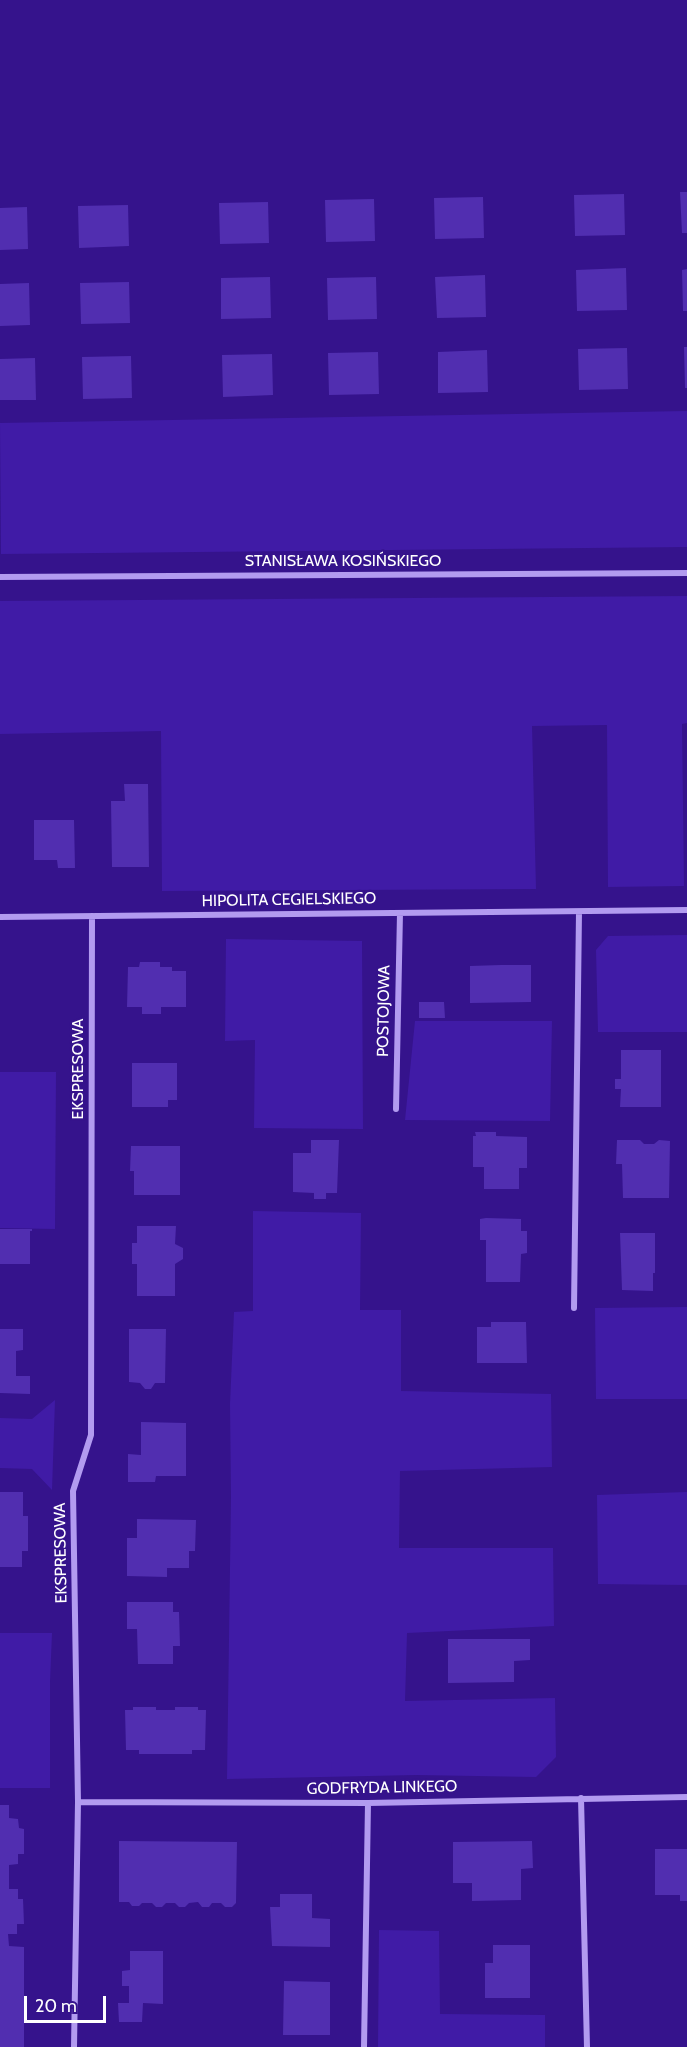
<!DOCTYPE html>
<html>
<head>
<meta charset="utf-8">
<style>
  body { margin:0 }
  #map { position:relative; width:687px; height:2047px; overflow:hidden; background:#35138c; font-family:Cabin,sans-serif }
  canvas { display:block }
  .scale { position:absolute; left:24px; top:1996px; width:82px; height:27px; box-sizing:border-box; border:3px solid #fff; border-top:0; padding-left:8px; font-size:18px; line-height:21px; white-space:nowrap; color:#fff; -webkit-text-stroke:4px #35138c; paint-order:stroke }
</style>
</head>
<body>
<div id="map">
<canvas width="687" height="2047"></canvas>
<div class="scale">20 m</div>
</div>
<script>
const g = document.querySelector('canvas').getContext('2d');
g.lineJoin = 'round';
function paint(path, color) {
  g.fillStyle = color;
  g.fill(path, 'evenodd');
}
function toPath(rows) {
  const path = new Path2D();
  for (const r of rows) {
    path.moveTo(r[0], r[1]);
    for (let i = 2; i < r.length; i += 2) path.lineTo(r[i], r[i + 1]);
  }
  return path;
}
function stroke(path, color, width, dash) {
  g.strokeStyle = color;
  g.lineWidth = width;
  g.lineCap = dash ? 'butt' : 'round';
  g.setLineDash(dash || []);
  g.stroke(path);
}
function drawText(font, color, halo, rows, align = 'center') {
  g.font = font + ' Cabin,sans-serif';
  g.lineWidth = 4.5;
  g.setLineDash([]);
  g.textBaseline = 'middle';
  g.strokeStyle = halo;
  g.fillStyle = color;
  for (const [text, x, y, turn = 0] of rows) {
    g.save();
    g.translate(x, y);
    g.rotate((+turn || 0) * Math.PI / 180);
    g.textAlign = isNaN(turn) ? turn : align;
    if (halo) g.strokeText(text, 0, 0);
    g.fillText(text, 0, 0);
    g.restore();
  }
}
paint(toPath([
  [687,411,687,547,1,554,0,423],
  [687,596,687,723,682,724,684,886,608,887,607,725,532,726,536,889,162,891,161,731,0,734,0,601],
  [687,935,687,1032,598,1032,596,950,608,936],
  [226,939,362,941,363,1129,254,1128,255,1040,225,1041],
  [415,1021,552,1021,550,1121,405,1120],
  [0,1072,56,1072,55,1229,0,1228],
  [253,1211,361,1213,360,1310,401,1310,401,1391,551,1394,552,1467,400,1471,399,1548,553,1548,554,1626,407,1633,405,1701,555,1698,556,1757,536,1777,416,1775,227,1779,231,1497,230,1404,234,1312,253,1311],
  [687,1307,687,1399,596,1399,595,1308],
  [55,1400,52,1490,32,1469,0,1468,0,1418,32,1419],
  [687,1492,687,1585,598,1584,597,1495],
  [52,1633,50,1682,50,1788,0,1788,0,1633],
  [379,1930,439,1931,440,2014,545,2015,545,2047,378,2047]
]), '#401ba6');
paint(toPath([
  [680,192,687,192,687,233,682,233],
  [624,194,625,235,575,236,574,195],
  [483,197,484,238,435,239,434,198],
  [374,199,375,241,326,242,325,200],
  [268,202,269,243,220,244,219,203],
  [128,205,129,246,79,248,78,206],
  [27,207,28,249,0,250,0,208],
  [626,268,627,310,577,311,576,270],
  [687,269,687,311,683,311,682,270],
  [485,275,486,317,437,318,435,277],
  [270,277,271,318,221,319,221,278],
  [376,277,377,319,328,320,327,278],
  [129,282,130,323,81,324,80,283],
  [29,283,30,325,0,326,0,284],
  [684,347,687,347,687,388,685,388],
  [627,348,628,389,579,390,578,349],
  [487,350,488,392,438,393,438,352],
  [378,352,379,394,329,395,328,353],
  [272,354,273,395,223,397,222,355],
  [131,356,132,398,83,399,82,357],
  [35,358,36,400,0,400,0,359],
  [124,784,148,784,149,867,112,867,111,801,125,801],
  [34,820,74,820,75,868,58,868,57,860,34,860],
  [140,962,160,962,160,967,172,967,172,971,186,971,186,1007,161,1007,161,1014,142,1014,142,1007,127,1007,128,967,139,967],
  [501,965,531,965,531,1002,470,1003,470,966],
  [419,1002,444,1002,445,1018,419,1018],
  [621,1050,661,1050,661,1107,620,1107,621,1089,615,1089,615,1079,621,1079],
  [132,1063,177,1063,177,1100,168,1100,168,1107,132,1107],
  [475,1132,496,1132,496,1136,527,1137,527,1168,519,1168,519,1189,484,1189,484,1167,473,1167,473,1136,476,1136],
  [311,1140,339,1140,337,1193,326,1193,326,1199,314,1199,314,1193,293,1192,293,1153,311,1153],
  [617,1140,640,1140,644,1144,654,1144,659,1140,670,1141,669,1198,623,1198,622,1164,616,1164],
  [131,1146,180,1146,180,1195,134,1195,134,1171,130,1171],
  [486,1218,521,1219,521,1231,527,1231,527,1253,521,1254,520,1282,486,1282,486,1240,480,1240,480,1219],
  [137,1226,176,1226,175,1244,183,1248,183,1259,175,1264,175,1296,137,1296,137,1264,132,1264,132,1243,137,1243],
  [0,1229,32,1229,32,1231,30,1231,30,1264,0,1264],
  [620,1233,655,1233,655,1273,653,1273,653,1291,622,1290],
  [491,1322,526,1322,527,1363,477,1363,477,1327,491,1327],
  [0,1329,23,1329,23,1350,16,1351,16,1376,30,1376,30,1394,0,1393],
  [129,1329,166,1329,165,1383,155,1383,151,1389,145,1389,140,1383,129,1382],
  [141,1422,186,1423,186,1476,156,1476,155,1482,128,1482,128,1454,141,1455],
  [0,1492,23,1492,23,1516,28,1516,28,1551,22,1551,22,1567,0,1567],
  [137,1519,196,1520,195,1551,189,1551,189,1568,167,1568,167,1577,127,1576,127,1538,137,1538],
  [127,1602,173,1602,173,1612,179,1612,180,1646,173,1646,173,1664,138,1664,137,1629,127,1629],
  [448,1639,530,1639,530,1660,514,1661,514,1682,448,1683],
  [133,1707,156,1707,156,1710,175,1710,175,1707,198,1707,198,1710,206,1710,205,1750,192,1750,192,1754,139,1754,139,1750,126,1750,125,1710,133,1710],
  [0,1805,9,1805,9,1818,18,1819,19,1828,24,1829,24,1854,18,1854,18,1864,9,1865,9,1889,18,1889,18,1899,23,1899,24,1924,17,1924,17,1934,8,1934,9,1946,24,1947,24,2047,0,2047],
  [119,1841,237,1842,236,1903,232,1907,225,1907,221,1903,212,1903,209,1907,202,1907,198,1902,189,1903,185,1907,179,1907,175,1903,166,1903,162,1907,156,1907,152,1903,142,1903,139,1906,132,1906,129,1902,119,1902],
  [532,1841,533,1868,521,1869,521,1900,472,1901,472,1883,453,1883,453,1842],
  [655,1849,687,1849,687,1901,680,1901,680,1895,655,1895],
  [280,1894,312,1894,312,1918,330,1919,330,1947,272,1946,270,1907,280,1907],
  [493,1945,530,1945,530,1998,485,1998,485,1963,493,1963],
  [130,1951,163,1951,163,2004,143,2003,142,2022,119,2022,118,2003,129,2003,129,1986,122,1986,122,1971,130,1970],
  [284,1981,330,1982,330,2035,283,2035]
]), '#512eb0');
stroke(toPath([
  [0,577,687,573],
  [0,917,687,910],
  [396,1109,400,913],
  [574,1308,579,912],
  [581,1798,587,2047],
  [78,1802,368,1803,687,1797],
  [74,2047,78,1802,73,1491,91,1435,92,916],
  [364,2047,368,1803]
]), '#b29bf0', 6);
drawText('16px', '#fff', '#35138c', [
  ["STANISŁAWA KOSIŃSKIEGO",343,561],
  ["HIPOLITA CEGIELSKIEGO",289,900,-1],
  ["POSTOJOWA",384,1011,-89],
  ["EKSPRESOWA",78,1069,-90],
  ["EKSPRESOWA",61,1553,-91],
  ["GODFRYDA LINKEGO",382,1788,-1]
]);
</script>
</body>
</html>
